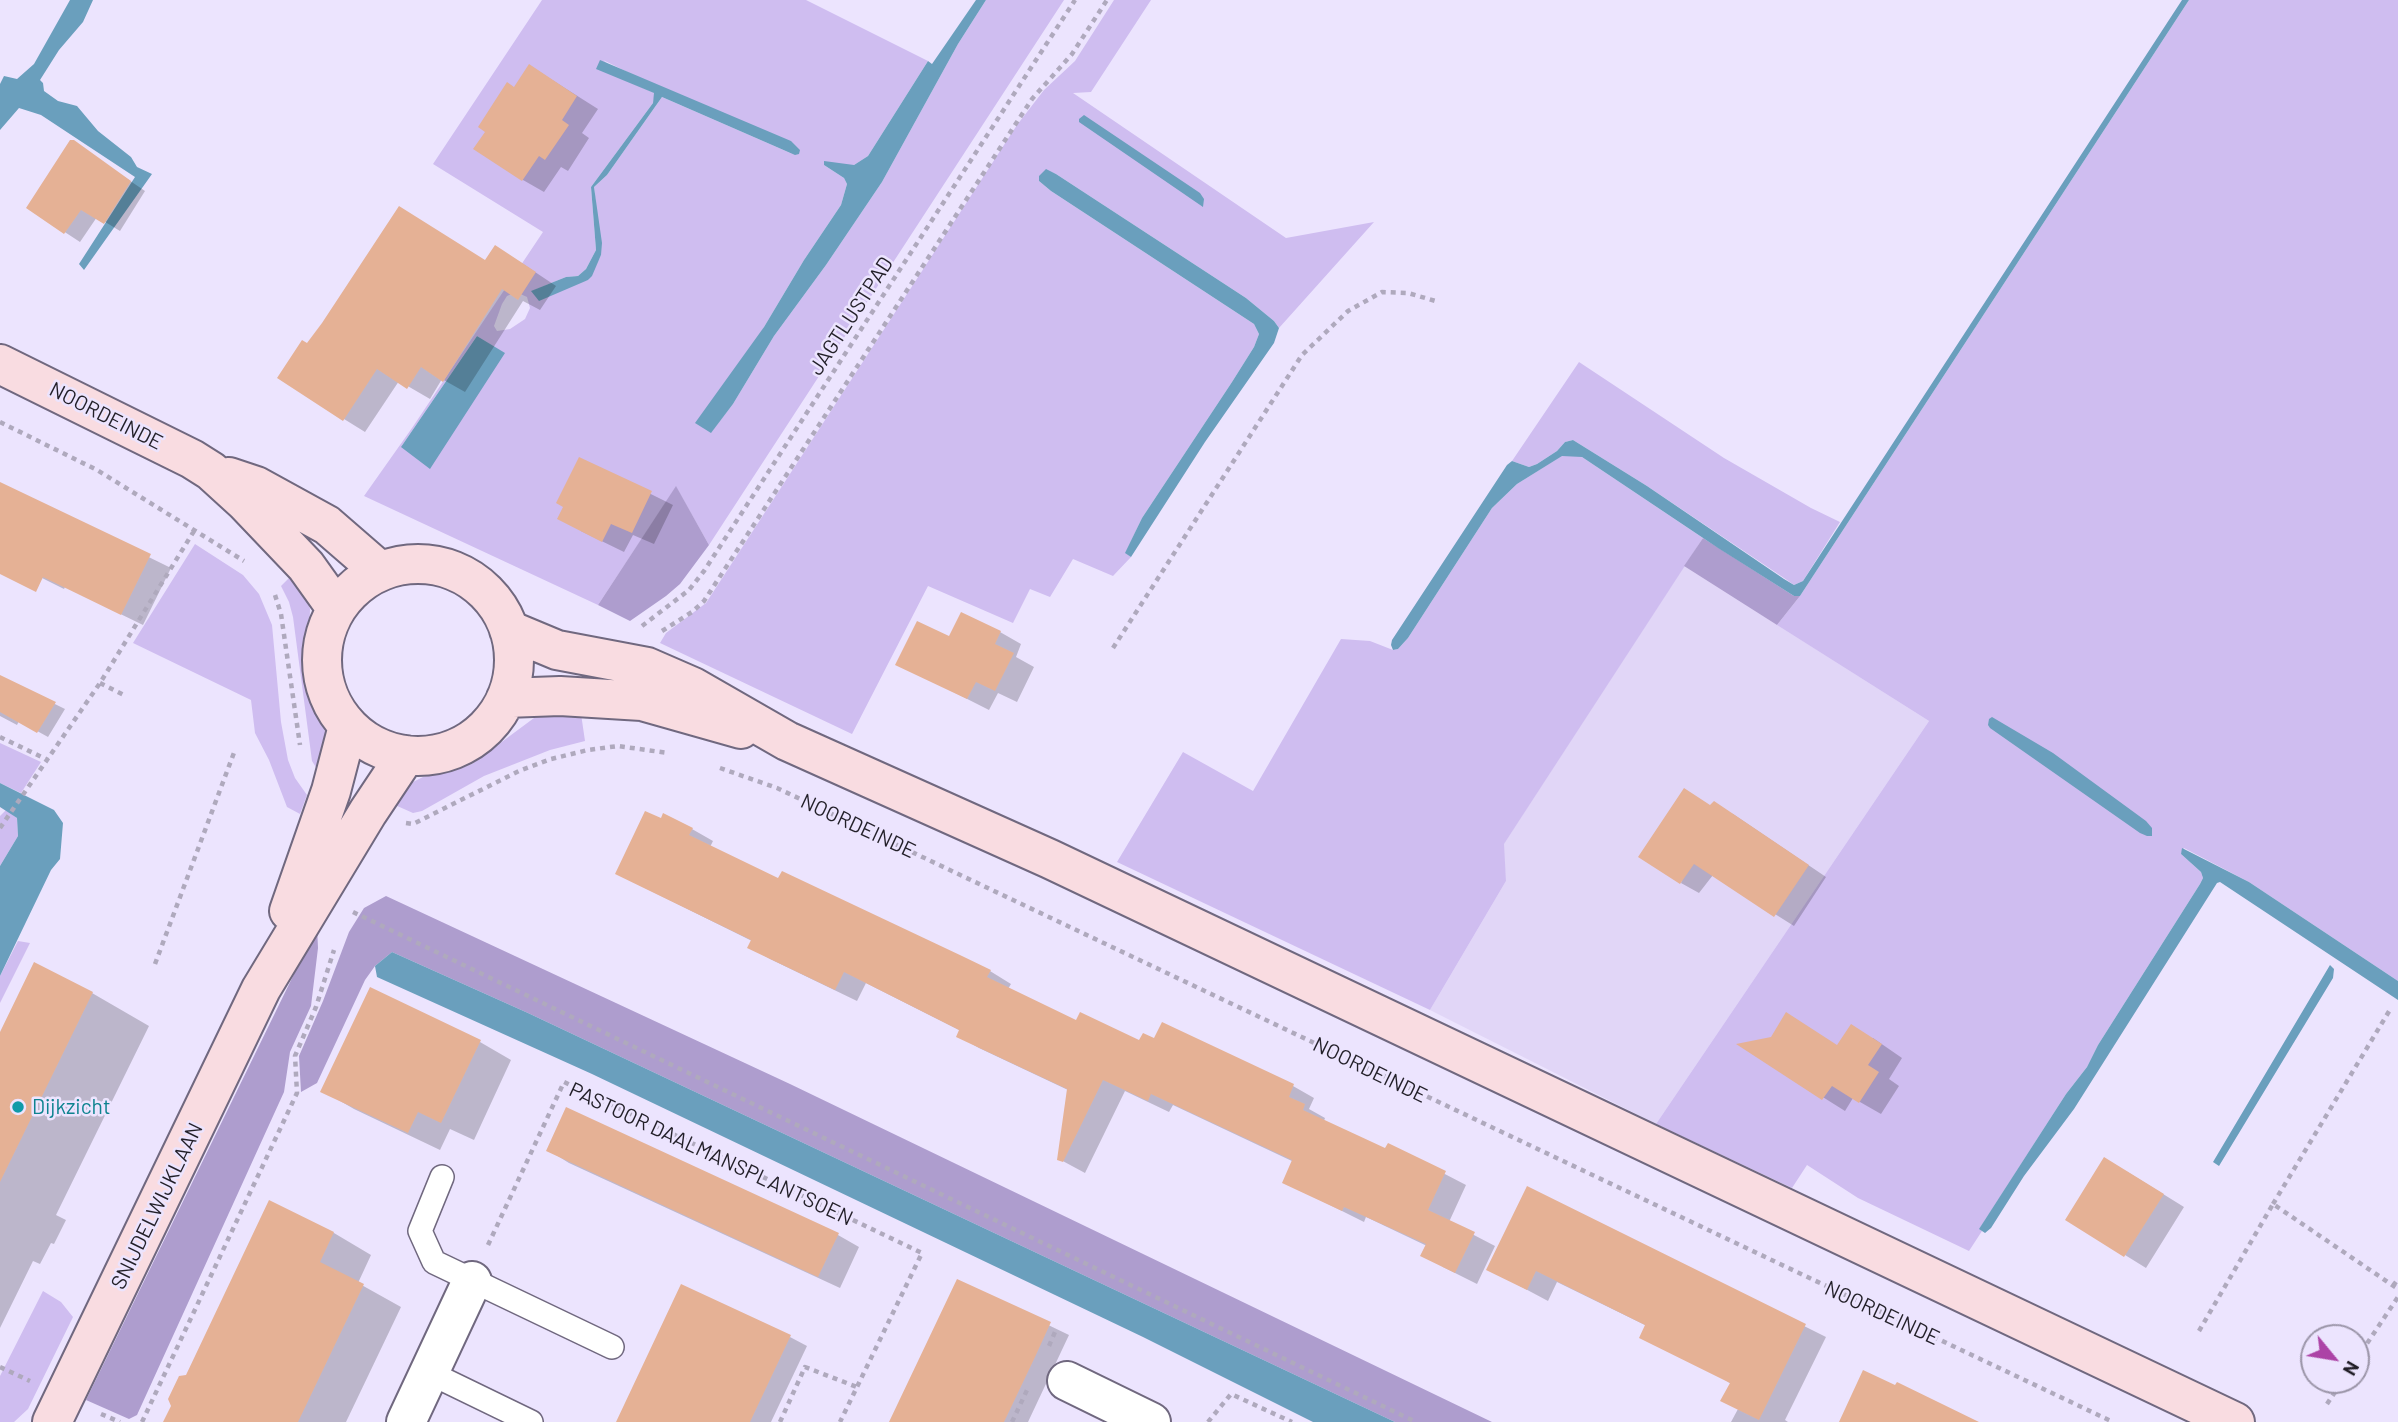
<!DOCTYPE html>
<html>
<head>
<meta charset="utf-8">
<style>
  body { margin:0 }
  #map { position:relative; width:2398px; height:1422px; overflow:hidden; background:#ece4fe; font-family:Barlow,sans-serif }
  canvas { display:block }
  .north { position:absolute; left:2300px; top:1324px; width:70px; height:70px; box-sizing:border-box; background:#ece4fe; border:2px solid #9b95a8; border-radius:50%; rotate:120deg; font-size:19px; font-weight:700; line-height:28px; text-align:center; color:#221f28 }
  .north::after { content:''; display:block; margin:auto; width:24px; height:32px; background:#ac43a6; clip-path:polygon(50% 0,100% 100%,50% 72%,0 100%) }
</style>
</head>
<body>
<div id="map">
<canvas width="2398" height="1422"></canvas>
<div class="north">N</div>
</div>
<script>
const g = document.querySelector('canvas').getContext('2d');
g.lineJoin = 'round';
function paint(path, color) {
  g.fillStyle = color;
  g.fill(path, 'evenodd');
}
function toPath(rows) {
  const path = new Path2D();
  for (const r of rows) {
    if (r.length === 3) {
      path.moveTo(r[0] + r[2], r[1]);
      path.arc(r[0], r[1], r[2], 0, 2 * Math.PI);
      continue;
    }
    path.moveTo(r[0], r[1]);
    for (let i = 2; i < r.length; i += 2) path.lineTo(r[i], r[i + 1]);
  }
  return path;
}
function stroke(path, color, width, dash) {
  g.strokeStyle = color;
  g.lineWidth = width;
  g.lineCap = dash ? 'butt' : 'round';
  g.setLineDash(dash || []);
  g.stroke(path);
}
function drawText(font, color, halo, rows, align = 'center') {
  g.font = font + ' Barlow,sans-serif';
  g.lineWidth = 5;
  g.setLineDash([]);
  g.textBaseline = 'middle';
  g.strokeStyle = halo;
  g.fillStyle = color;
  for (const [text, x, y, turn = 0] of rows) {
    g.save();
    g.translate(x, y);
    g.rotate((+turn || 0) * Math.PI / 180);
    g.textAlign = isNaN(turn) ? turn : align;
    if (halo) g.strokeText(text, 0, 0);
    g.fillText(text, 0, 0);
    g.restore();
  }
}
paint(toPath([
  [1684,566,1929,721,1656,1124,1430,1010,1506,881,1503,845]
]), '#e1d6f7');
paint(toPath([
  [542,0,806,0,928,61,868,156,854,165,824,165,844,178,847,184,841,205,804,260,764,327,711,432,733,404,774,336,826,265,882,182,958,44,986,0,1064,0,709,545,676,487,598,605,364,496,412,428,543,232,433,164],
  [603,60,795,155,662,97,607,175,594,187,601,255,588,280,532,291,566,277,578,276,586,269,596,250,591,187,653,103,655,93,634,84],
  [516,292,527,297,530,308,525,319,510,329,497,331,494,326,502,304,507,296],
  [477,336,504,353,401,447],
  [1114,0,1151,0,1091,92,1073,93,1286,238,1374,222,1279,328,1274,321,1246,298,1056,174,1046,170,1039,181,1051,191,1254,324,1259,334,1254,347,1232,382,1142,518,1126,552,1131,557,1113,576,1073,559,1050,597,1030,589,1013,623,928,586,852,734,660,643,666,633,706,603,1017,125,1044,90,1075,61],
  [2189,0,2398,0,2398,981,2249,882,2184,848,2181,854,2201,872,2203,878,2200,884,2098,1045,2087,1067,2066,1094,1980,1228,1982,1231,1969,1251,1858,1198,1807,1165,1792,1188,1656,1124,1929,721,1777,625,1800,596],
  [1579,362,1724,458,1811,508,1840,522,1803,581,1794,585,1784,578,1647,486,1573,440,1565,442,1557,451,1537,464,1529,467,1512,461],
  [1576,455,1582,457,1703,538,1504,844,1506,881,1430,1010,1117,862,1183,752,1253,791,1341,639,1370,641,1393,650,1398,649,1408,638,1492,508,1517,484,1561,456],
  [195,544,243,575,259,594,272,625,281,722,288,760,295,778,307,795,300,814,287,807,269,760,255,733,251,700,133,643],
  [294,573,307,597,310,609,308,676,326,735,321,771,317,769,312,761,293,617,289,602,281,586],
  [580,707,585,741,550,750,484,776,422,811,413,813,395,805,409,784,423,777,456,770,472,764,534,718,553,712],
  [0,743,41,762,21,793,0,783],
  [6,810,17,818,18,836,0,866,0,816],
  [18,941,30,943,0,1003,0,976],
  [43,1291,61,1302,73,1317,28,1409,14,1422,0,1422,0,1376]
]), '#cfbdf0');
paint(toPath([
  [676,486,709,545,680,584,666,596,630,621,598,605],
  [1703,538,1794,596,1800,596,1777,625,1684,566],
  [386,896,790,1084,1492,1422,1395,1422,528,1013,392,952,375,966,365,980,317,1083,301,1092,299,1056,323,1001,349,932,364,908],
  [317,927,318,948,311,1006,290,1052,284,1092,137,1415,129,1419,86,1400]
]), '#ae9dce');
paint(toPath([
  [70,0,93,0,83,22,59,50,40,80,43,83,44,91,58,101,77,106,98,131,131,157,137,167,152,174,84,270,79,264,135,177,41,115,19,108,0,130,0,84,4,76,17,79,34,64],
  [976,0,986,0,958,44,882,182,826,265,774,336,733,404,711,433,695,423,764,327,804,260,841,205,847,184,844,178,824,165,824,161,854,165,868,156,928,61,932,64],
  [2182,0,2189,0,1800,596,1794,596,1718,548,1582,457,1562,456,1517,484,1492,508,1408,638,1398,649,1393,650,1391,645,1392,640,1507,465,1512,461,1529,467,1537,464,1557,451,1565,442,1573,440,1647,486,1784,579,1794,585,1803,581],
  [600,60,791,141,800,150,799,154,795,155,662,97,607,175,594,187,602,243,601,255,592,276,588,280,539,301,531,291,566,277,578,276,586,269,596,250,591,187,653,103,654,93,596,69],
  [1084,115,1200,193,1204,199,1203,207,1079,122,1079,119],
  [1046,169,1056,174,1246,298,1274,321,1279,328,1274,343,1205,442,1131,557,1125,553,1142,518,1232,382,1254,347,1259,334,1254,324,1051,191,1039,181,1039,176],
  [477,336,505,353,430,469,401,447],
  [1992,717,2053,753,2146,821,2152,828,2152,836,2147,836,2140,833,1990,728,1988,725,1989,719],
  [0,783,54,810,63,823,60,859,51,870,0,976,0,866,18,836,17,818,0,807],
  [2182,848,2249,882,2398,981,2398,1000,2220,882,2217,883,2074,1109,2024,1176,1991,1228,1985,1233,1979,1229,2066,1094,2087,1067,2098,1045,2200,884,2203,878,2201,872,2181,854],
  [392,952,528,1013,1395,1422,1313,1422,1143,1337,592,1074,377,977,375,966],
  [2330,965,2334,969,2333,978,2219,1166,2213,1162]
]), '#6a9fbd');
paint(toPath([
  [530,66,598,109,582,133,589,138,568,171,561,167,544,192,523,180,515,88],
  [73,142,145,191,120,231,97,217,80,242,28,208],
  [517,260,556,286,540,310,523,301,465,392,442,379,430,399,399,381,365,432,344,419,307,345,486,262],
  [580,459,673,505,654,544,633,535,624,552,581,531],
  [0,484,171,568,143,625,65,587,64,589,0,557],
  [1000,632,1021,644,1016,657,1034,667,1017,702,998,693,989,710,898,664,950,639],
  [0,677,65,709,48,737,19,721,17,725,0,716],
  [1712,807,1733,814,1826,877,1794,926,1713,875,1699,893,1681,883],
  [692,829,713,841,710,847,779,880,990,971,1011,984,1008,989,1077,1022,1293,1086,1314,1098,1309,1109,1325,1118,1324,1121,1386,1151,1389,1145,1466,1185,1449,1222,1495,1246,1477,1284,1443,1267,1427,1246,1366,1217,1364,1222,1284,1182,1294,1162,1173,1105,1169,1112,1125,1091,1085,1173,1059,1159,1068,1090,979,1048,958,1036,961,1031,866,983,857,1001,770,959,749,947,752,941,639,885],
  [35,965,92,993,149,1026,56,1215,66,1220,54,1244,51,1243,40,1264,33,1261,0,1328,0,1036],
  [1873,1038,1902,1058,1889,1079,1899,1086,1881,1114,1853,1098,1845,1111,1740,1045,1838,1046],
  [480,1042,511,1060,474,1140,450,1129,440,1150,354,1109,323,1091],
  [548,1150,838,1235,859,1247,840,1288,569,1163],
  [2126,1171,2184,1207,2146,1268,2125,1255],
  [1528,1188,1826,1337,1785,1420,1788,1422,1731,1422,1738,1409,1731,1384,1647,1326,1557,1282,1548,1301,1488,1269],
  [270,1203,334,1233,371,1255,358,1283,401,1307,346,1422,165,1422],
  [957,1281,1069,1335,1028,1422,891,1422],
  [790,1337,807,1346,771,1422,618,1422]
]), '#0003');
paint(toPath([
  [529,64,577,96,562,120,569,125,545,160,539,156,522,181,473,149,485,132,478,127,507,82,514,87],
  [70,140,74,140,131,181,104,224,81,210,64,234,26,208],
  [399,206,485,260,495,245,536,272,518,300,502,289,443,382,421,367,407,389,377,369,343,421,277,378,302,340,307,343,322,323],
  [579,457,652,491,632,533,611,524,602,542,557,519,563,507,556,503],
  [0,482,151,554,121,615,43,577,36,592,0,574],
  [961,612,1001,631,995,644,1014,653,995,691,976,682,967,699,895,665,917,621,949,636],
  [0,675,56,702,37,733,0,712],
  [1684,788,1710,805,1714,801,1809,865,1774,917,1694,864,1680,884,1638,857],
  [645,811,661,818,663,813,693,828,689,835,778,878,782,871,962,956,991,970,987,977,1076,1020,1080,1012,1139,1040,1143,1033,1154,1038,1162,1022,1294,1084,1289,1097,1305,1104,1303,1110,1385,1148,1388,1143,1446,1171,1428,1210,1475,1232,1455,1273,1420,1256,1426,1244,1344,1207,1342,1211,1282,1183,1292,1160,1151,1094,1148,1101,1103,1080,1063,1162,1057,1160,1067,1089,956,1037,959,1030,844,972,835,990,789,968,747,948,751,940,615,874],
  [34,962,93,992,0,1182,0,1032],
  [370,987,481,1040,441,1123,418,1112,408,1133,320,1092],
  [1786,1012,1837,1045,1851,1024,1882,1044,1868,1065,1879,1072,1859,1103,1832,1086,1822,1100,1736,1044,1771,1037],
  [566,1107,839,1233,818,1277,546,1151],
  [2104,1157,2164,1194,2124,1257,2065,1220],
  [1527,1186,1806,1324,1759,1420,1720,1401,1730,1383,1639,1338,1645,1325,1536,1271,1527,1290,1486,1270],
  [269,1200,334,1232,320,1262,364,1284,298,1422,163,1422,171,1406,168,1399,179,1376,186,1375],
  [957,1279,1051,1322,1035,1357,1004,1422,889,1422],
  [681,1284,791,1335,750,1422,616,1422],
  [1863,1370,1895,1385,1897,1382,1979,1422,1839,1422]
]), '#e5b195');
const lane = toPath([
  [442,1177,420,1231,434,1262,612,1347],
  [430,1373,531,1422]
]);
const street = toPath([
  [1067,1381,1151,1422],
  [406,1422,472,1281]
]);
const secondary = toPath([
  [0,364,192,459,211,471,245,502,306,566,336,608],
  [229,477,256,486,327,525,380,571],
  [418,660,96],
  [509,630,557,650,647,667,693,687,787,741,1050,859,2235,1422],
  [506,698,560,696,642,701,741,729],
  [289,911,331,791,348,726],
  [52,1422,261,989,368,812,406,755]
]);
stroke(lane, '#70687f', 26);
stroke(street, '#70687f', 42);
stroke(secondary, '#70687f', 42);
stroke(toPath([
  [0,422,97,470,244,561],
  [275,595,281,614,300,745],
  [642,626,689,590,704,571,1075,0],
  [662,631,692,612,704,601,1032,99,1072,54,1107,0],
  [1113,648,1302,355,1348,311,1382,292,1408,293,1439,302],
  [100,683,126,696],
  [0,737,48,760],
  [720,768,777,788,2113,1422],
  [406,823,413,824,519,771,551,759,588,750,618,746,668,753],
  [0,828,100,683,194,531],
  [353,912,1416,1422],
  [155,964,235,750],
  [2273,1204,2391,1008],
  [488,1245,564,1082,922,1253,840,1422],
  [2393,1286,2398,1279],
  [2199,1331,2273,1204,2398,1289],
  [1049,1346,1055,1332],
  [2356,1360,2398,1297],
  [0,1367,30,1381],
  [2327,1404,2343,1380],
  [101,1414,120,1422],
  [142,1422,297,1093,295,1056,316,1007,334,950],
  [780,1422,805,1367,857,1387],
  [1012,1422,1028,1388],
  [1208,1422,1231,1394,1292,1422]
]), '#afa9bd', 4.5, [5, 5]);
stroke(lane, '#fff', 23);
stroke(street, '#fff', 38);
stroke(secondary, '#f9dce1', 38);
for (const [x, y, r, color] of [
  [18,1107,7,"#0f9aa8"]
]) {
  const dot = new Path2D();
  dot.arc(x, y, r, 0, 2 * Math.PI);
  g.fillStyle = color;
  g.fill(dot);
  stroke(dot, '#ece4fe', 2.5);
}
drawText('21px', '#221f28', '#ece4fe', [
  ["JAGTLUSTPAD",851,316,-57],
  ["NOORDEINDE",106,416,27],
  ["NOORDEINDE",858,826,25],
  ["NOORDEINDE",1370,1070,26],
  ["PASTOOR DAALMANSPLANTSOEN",711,1154,25],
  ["SNIJDELWIJKLAAN",157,1206,-64],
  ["NOORDEINDE",1882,1313,25]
]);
drawText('21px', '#0d838f', '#ece4fe', [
  ["Dijkzicht",32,1107]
], 'left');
</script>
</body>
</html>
